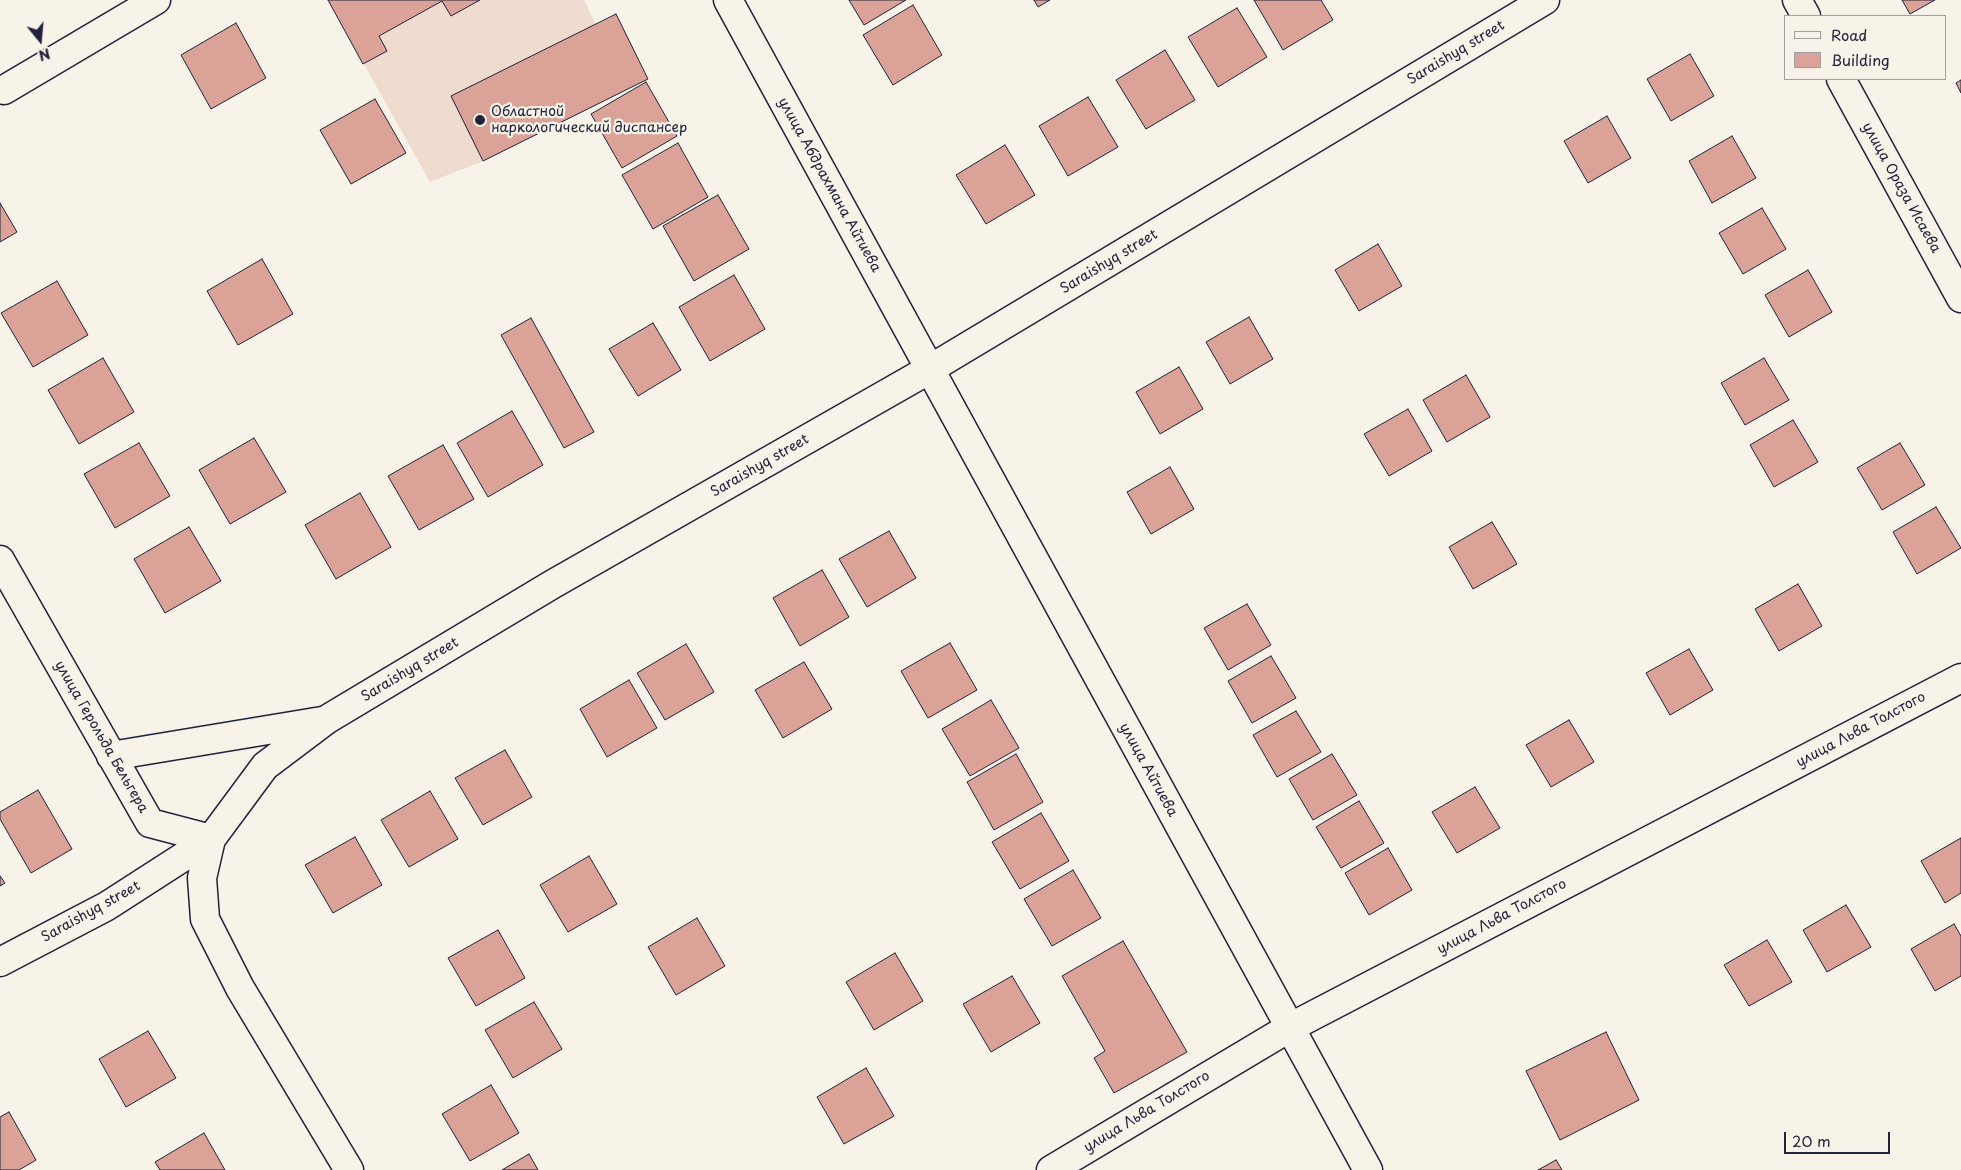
<!DOCTYPE html>
<html>
<head>
<meta charset="utf-8">
<style>
  body { margin:0 }
  #map { position:relative; width:1961px; height:1170px; overflow:hidden; background:#f7f3e8; font-family:"Playpen Sans",sans-serif }
  canvas { display:block }
  .legend { position:absolute; left:1784px; top:15px; width:162px; height:65px; box-sizing:border-box; background:#f7f3e8; border:1px solid #a29fa3; margin:0; padding:6px 9px; list-style:none; font-size:15px; color:#22223b }
  .legend li { display:flex; align-items:center; gap:10px; height:25px }
  .legend b { width:25px; border:1px solid #a29fa3 }
  .north { position:absolute; left:15px; top:15px; width:50px; height:50px; -webkit-text-stroke:4px #f7f3e8; paint-order:stroke; rotate:163deg; font-size:14px; font-weight:700; line-height:20px; text-align:center; color:#22223b }
  .north::after { content:''; display:block; margin:auto; width:18px; height:22px; background:#22223b; clip-path:polygon(50% 0,100% 100%,50% 72%,0 100%) }
  .scale { position:absolute; left:1784px; top:1132px; width:106px; height:22px; box-sizing:border-box; border:2px solid #22223b; border-top:0; padding-left:6px; font-size:15px; line-height:18px; white-space:nowrap; color:#22223b; -webkit-text-stroke:4px #f7f3e8; paint-order:stroke }
</style>
</head>
<body>
<div id="map">
<canvas width="1961" height="1170"></canvas>
<ul class="legend">
<li><b style="height:6px;background:#f7f3e8"></b>Road</li>
<li><b style="height:14px;background:#dba298"></b>Building</li>
</ul>
<div class="north">N</div>
<div class="scale">20 m</div>
</div>
<script>
const g = document.querySelector('canvas').getContext('2d');
g.lineJoin = 'round';
function paint(path, color) {
  g.fillStyle = color;
  g.fill(path, 'evenodd');
}
function toPath(rows) {
  const path = new Path2D();
  for (const r of rows) {
    path.moveTo(r[0], r[1]);
    for (let i = 2; i < r.length; i += 2) path.lineTo(r[i], r[i + 1]);
  }
  return path;
}
function stroke(path, color, width, dash) {
  g.strokeStyle = color;
  g.lineWidth = width;
  g.lineCap = dash ? 'butt' : 'round';
  g.setLineDash(dash || []);
  g.stroke(path);
}
function drawText(font, color, halo, rows, align = 'center') {
  g.font = font + ' "Playpen Sans",sans-serif';
  g.lineWidth = 4.5;
  g.setLineDash([]);
  g.textBaseline = 'middle';
  g.strokeStyle = halo;
  g.fillStyle = color;
  for (const [text, x, y, turn = 0] of rows) {
    g.save();
    g.translate(x, y);
    g.rotate((+turn || 0) * Math.PI / 180);
    g.textAlign = isNaN(turn) ? turn : align;
    if (halo) g.strokeText(text, 0, 0);
    g.fillText(text, 0, 0);
    g.restore();
  }
}
paint(toPath([
  [328,0,584,0,596,25,616,14,648,79,483,161,430,182]
]), '#efdbd0');
const building = toPath([
  [328,0,480,0,451,16,442,1,379,36,387,51,363,64,328,0],
  [849,0,906,0,864,25,849,0],
  [1034,0,1050,0,1038,7,1034,0],
  [1254,0,1321,0,1333,20,1283,50,1254,0],
  [1902,0,1935,0,1910,14,1902,0],
  [913,5,942,55,893,85,863,35,913,5],
  [1237,8,1267,57,1218,87,1188,37,1237,8],
  [616,14,648,79,483,161,451,96,616,14],
  [236,23,266,78,211,109,181,55,236,23],
  [1165,50,1195,100,1146,129,1116,80,1165,50],
  [1690,54,1714,96,1671,121,1647,79,1690,54],
  [1961,80,1961,93,1956,83,1961,80],
  [646,82,677,136,622,168,591,114,646,82],
  [1088,97,1118,147,1068,176,1039,126,1088,97],
  [375,99,406,153,351,184,320,130,375,99],
  [1607,116,1631,158,1588,183,1564,141,1607,116],
  [1732,136,1756,178,1712,203,1689,161,1732,136],
  [678,143,708,197,653,229,622,175,678,143],
  [1005,145,1035,195,986,224,956,175,1005,145],
  [718,195,749,249,694,281,663,226,718,195],
  [0,203,17,232,0,242,0,203],
  [1762,208,1786,249,1743,274,1719,233,1762,208],
  [1378,244,1402,286,1359,311,1335,270,1378,244],
  [262,259,293,314,238,345,207,291,262,259],
  [1808,270,1832,312,1789,337,1765,295,1808,270],
  [734,275,765,329,710,361,679,307,734,275],
  [57,281,88,335,33,367,1,313,57,281],
  [1249,317,1273,359,1230,384,1206,342,1249,317],
  [531,318,594,432,564,448,501,335,531,318],
  [653,323,681,370,638,396,609,349,653,323],
  [103,358,134,412,79,444,48,390,103,358],
  [1764,358,1789,400,1745,425,1721,383,1764,358],
  [1179,367,1203,409,1160,434,1136,392,1179,367],
  [1466,375,1490,417,1447,442,1423,400,1466,375],
  [1408,409,1432,451,1389,476,1364,434,1408,409],
  [512,411,543,465,488,497,457,443,512,411],
  [1793,420,1818,462,1774,487,1750,445,1793,420],
  [254,438,286,492,230,524,199,470,254,438],
  [139,443,170,496,115,528,84,474,139,443],
  [1900,443,1925,485,1882,510,1857,468,1900,443],
  [443,445,474,499,419,530,388,476,443,445],
  [1170,467,1194,509,1151,534,1127,492,1170,467],
  [360,493,391,547,336,579,305,525,360,493],
  [1936,507,1961,548,1917,574,1893,532,1936,507],
  [1492,522,1517,564,1473,589,1449,547,1492,522],
  [189,527,221,581,165,613,134,559,189,527],
  [889,531,916,578,867,607,839,559,889,531],
  [822,570,849,617,800,646,773,598,822,570],
  [1798,584,1822,626,1779,651,1755,609,1798,584],
  [1247,604,1271,645,1228,670,1204,628,1247,604],
  [950,643,977,690,928,718,901,671,950,643],
  [686,644,714,692,665,720,637,673,686,644],
  [1689,649,1713,690,1670,715,1646,673,1689,649],
  [1271,656,1296,698,1252,723,1228,681,1271,656],
  [804,662,832,709,783,738,755,690,804,662],
  [629,680,657,728,607,757,580,709,629,680],
  [991,700,1019,748,970,776,942,729,991,700],
  [1296,711,1321,752,1277,777,1253,735,1296,711],
  [1569,720,1594,762,1551,787,1526,745,1569,720],
  [505,750,532,797,483,825,455,778,505,750],
  [1016,754,1043,802,994,830,967,782,1016,754],
  [1332,754,1357,795,1313,820,1289,779,1332,754],
  [1475,787,1500,828,1457,853,1432,812,1475,787],
  [38,790,72,849,31,873,0,819,0,812,38,790],
  [430,791,458,839,409,867,381,820,430,791],
  [1359,801,1384,843,1341,868,1316,827,1359,801],
  [1041,813,1069,861,1020,889,992,842,1041,813],
  [355,837,382,885,333,913,305,865,355,837],
  [1961,838,1961,893,1945,903,1921,861,1961,838],
  [1388,848,1412,890,1369,915,1345,873,1388,848],
  [589,856,617,904,568,932,540,885,589,856],
  [1073,870,1101,918,1052,946,1024,899,1073,870],
  [0,876,5,883,0,886,0,876],
  [1846,905,1871,947,1827,972,1803,930,1846,905],
  [697,918,725,966,676,995,648,947,697,918],
  [1954,924,1961,936,1961,976,1935,991,1911,949,1954,924],
  [498,930,525,978,476,1006,448,958,498,930],
  [1767,940,1792,982,1749,1006,1724,965,1767,940],
  [1123,941,1187,1052,1114,1093,1094,1058,1105,1051,1062,976,1123,941],
  [895,953,923,1001,874,1030,846,982,895,953],
  [1012,976,1040,1023,991,1052,963,1004,1012,976],
  [534,1002,562,1049,513,1078,485,1030,534,1002],
  [148,1031,176,1078,126,1107,99,1059,148,1031],
  [1606,1032,1639,1100,1560,1140,1526,1071,1606,1032],
  [866,1068,894,1116,844,1144,817,1097,866,1068],
  [491,1085,519,1133,470,1161,442,1114,491,1085],
  [9,1112,36,1160,19,1170,0,1170,0,1117,9,1112],
  [204,1133,225,1170,160,1170,155,1162,204,1133],
  [529,1154,538,1170,502,1170,529,1154],
  [1556,1160,1562,1170,1538,1170,1556,1160]
]);
paint(building, '#dba298');
stroke(building, '#22223b', 1);
const minor = toPath([
  [728,0,1368,1170],
  [1797,0,1806,16],
  [1841,79,1961,298],
  [4,90,156,0],
  [0,560,150,823,211,839],
  [111,756,322,721],
  [211,839,202,878,205,919,240,988,349,1170],
  [0,962,107,906,211,839,265,766,326,720,553,584,930,369,1545,0],
  [1051,1170,1289,1028,1961,678]
]);
stroke(minor, '#22223b', 31);
stroke(minor, '#f7f3e8', 28);
for (const [x, y, r, color] of [
  [480,120,6,"#22223b"]
]) {
  const dot = new Path2D();
  dot.arc(x, y, r, 0, 2 * Math.PI);
  g.fillStyle = color;
  g.fill(dot);
  stroke(dot, '#f7f3e8', 2);
}
drawText('14px', '#22223b', '#f7f3e8', [
  ["Saraishyq street",1456,53,-31],
  ["улица Абдрахмана Айтиева",829,185,61],
  ["улица Ораза Исаева",1901,188,61],
  ["Saraishyq street",1109,262,-31],
  ["Saraishyq street",760,466,-30],
  ["Saraishyq street",410,670,-31],
  ["улица Льва Толстого",1861,730,-28],
  ["улица Герольда Бельгера",101,737,60],
  ["улица Айтиева",1148,770,61],
  ["Saraishyq street",91,912,-29],
  ["улица Льва Толстого",1502,917,-28],
  ["улица Льва Толстого",1147,1112,-31]
]);
drawText('14px', '#22223b', '#f7f3e8', [
  ["Областной",491,112],
  ["наркологический диспансер",491,128]
], 'left');
</script>
</body>
</html>
